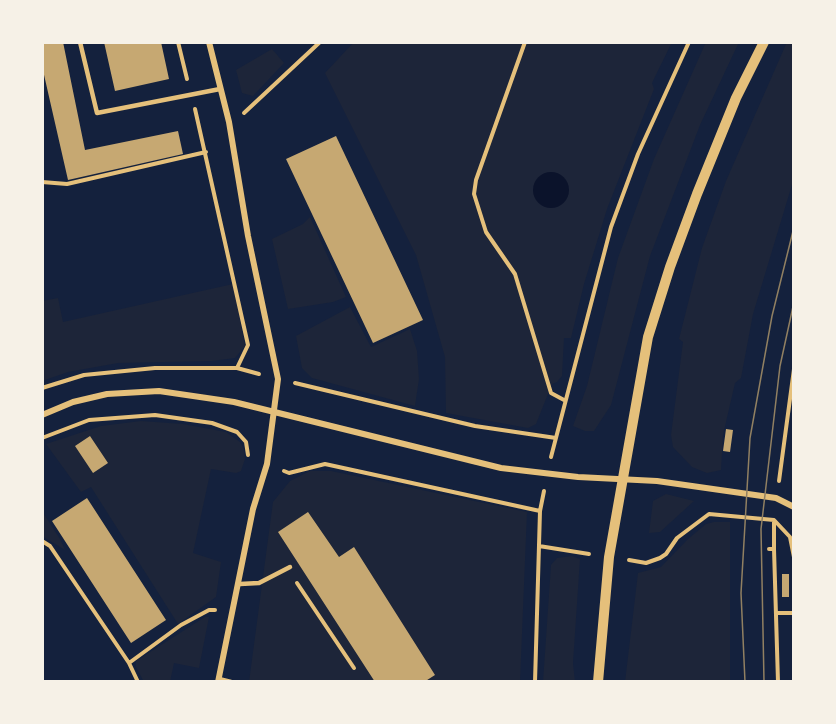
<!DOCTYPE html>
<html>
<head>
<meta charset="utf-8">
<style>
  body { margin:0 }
  #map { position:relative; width:836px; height:724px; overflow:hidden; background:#14213d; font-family:Overpass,sans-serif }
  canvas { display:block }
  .frame { position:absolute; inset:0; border:44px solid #f6f1e7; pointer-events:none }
</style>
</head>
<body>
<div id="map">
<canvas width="836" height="724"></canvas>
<div class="frame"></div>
</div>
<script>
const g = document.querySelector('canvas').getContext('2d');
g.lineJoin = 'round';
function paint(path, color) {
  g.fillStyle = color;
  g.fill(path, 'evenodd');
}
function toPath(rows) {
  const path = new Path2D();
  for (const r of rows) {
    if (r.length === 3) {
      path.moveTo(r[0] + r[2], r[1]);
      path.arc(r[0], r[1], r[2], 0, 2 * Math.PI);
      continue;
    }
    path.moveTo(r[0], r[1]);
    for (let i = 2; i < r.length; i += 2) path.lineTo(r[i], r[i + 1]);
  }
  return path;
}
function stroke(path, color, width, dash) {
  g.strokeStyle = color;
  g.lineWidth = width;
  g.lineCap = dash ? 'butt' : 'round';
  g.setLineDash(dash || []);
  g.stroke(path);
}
paint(toPath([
  [354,42,672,42,652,83,654,89,607,209,584,284,571,338,564,338,562,376,557,382,552,384,536,424,528,428,446,413,445,357,416,255,325,73],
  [706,42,739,42,700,125,650,256,611,405,594,431,585,431,573,426,587,386,618,258,654,159],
  [787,42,794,42,794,178,753,314,741,378,735,383,723,435,721,470,707,473,692,467,673,447,671,435,683,342,679,339,702,248,726,181],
  [272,49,284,63,253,96,242,93,236,70],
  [310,217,346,297,333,302,288,309,272,239,303,224],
  [233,284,245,346,235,358,212,361,118,363,68,372,42,381,42,301,58,298,63,322],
  [350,307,371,347,410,329,417,351,419,379,415,406,312,378,302,368,296,336],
  [141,421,183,424,226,432,240,442,244,449,245,459,241,471,236,473,211,469,193,553,221,562,216,597,178,624,91,487,81,492,46,444,101,426],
  [310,471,331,471,527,512,520,682,249,682,273,502,290,481],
  [666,494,694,501,660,532,649,533,653,501],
  [42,511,60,539,65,550,42,536],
  [714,522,730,522,730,682,625,682,638,573,661,567,688,539,706,524],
  [572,556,580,559,573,663,575,682,543,682,551,565,557,558],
  [205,617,209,617,199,668,174,663,170,682,144,682,136,667,136,661]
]), '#1d2539');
paint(toPath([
  [551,190,18]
]), '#0b132b');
paint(toPath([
  [42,42,63,42,85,150,178,131,183,154,68,180,42,66],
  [104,42,161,42,169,79,115,91],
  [336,136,423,320,373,343,286,159],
  [726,429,733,430,730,452,723,451],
  [90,436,108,463,93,473,75,446],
  [87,498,166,620,131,643,52,521],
  [308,512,339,557,354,547,435,675,424,682,375,682,278,532],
  [782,574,789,574,789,597,782,597]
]), '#c6a872');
stroke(toPath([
  [178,42,187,79],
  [525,42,476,180,474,194,486,232,515,274,551,393,564,400],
  [195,109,248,345,237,368],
  [244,113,320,42],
  [42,182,67,184,206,152],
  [42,281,42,282],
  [295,383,475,426,556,438],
  [42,388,84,375,155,368,237,368,259,374],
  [42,438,89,420,155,415,212,423,237,432,246,442,248,455],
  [551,457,611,227,638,154,689,42],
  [284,471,289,473,325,464,540,511],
  [779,481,794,369],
  [42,541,50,546,129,663,138,682],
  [539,546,589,554],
  [769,549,774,549,774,521],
  [774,549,778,682],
  [629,560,646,563,660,558,666,554,677,538,709,514,774,520,790,537,794,557],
  [297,583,354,668],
  [776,613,794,613],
  [129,663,181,625,209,610,215,610],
  [535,682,540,511,544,491]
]), '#e5c07b', 4);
stroke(toPath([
  [80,42,97,113,220,89],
  [240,584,259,583,290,567],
  [219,679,231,682]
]), '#e5c07b', 4.5);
stroke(toPath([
  [209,42,229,122,248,236,278,379,267,464,253,509,218,682],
  [42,415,73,402,107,394,159,391,234,402,501,468,578,477,657,481,776,498,794,507]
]), '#e5c07b', 6);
stroke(toPath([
  [598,682,609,557,648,337,670,267,697,194,736,98,764,42]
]), '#e5c07b', 10);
stroke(toPath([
  [745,682,741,593,750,438,772,316,794,227],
  [764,682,761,529,780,366,794,302]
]), '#918062', 1.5);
</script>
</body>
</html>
